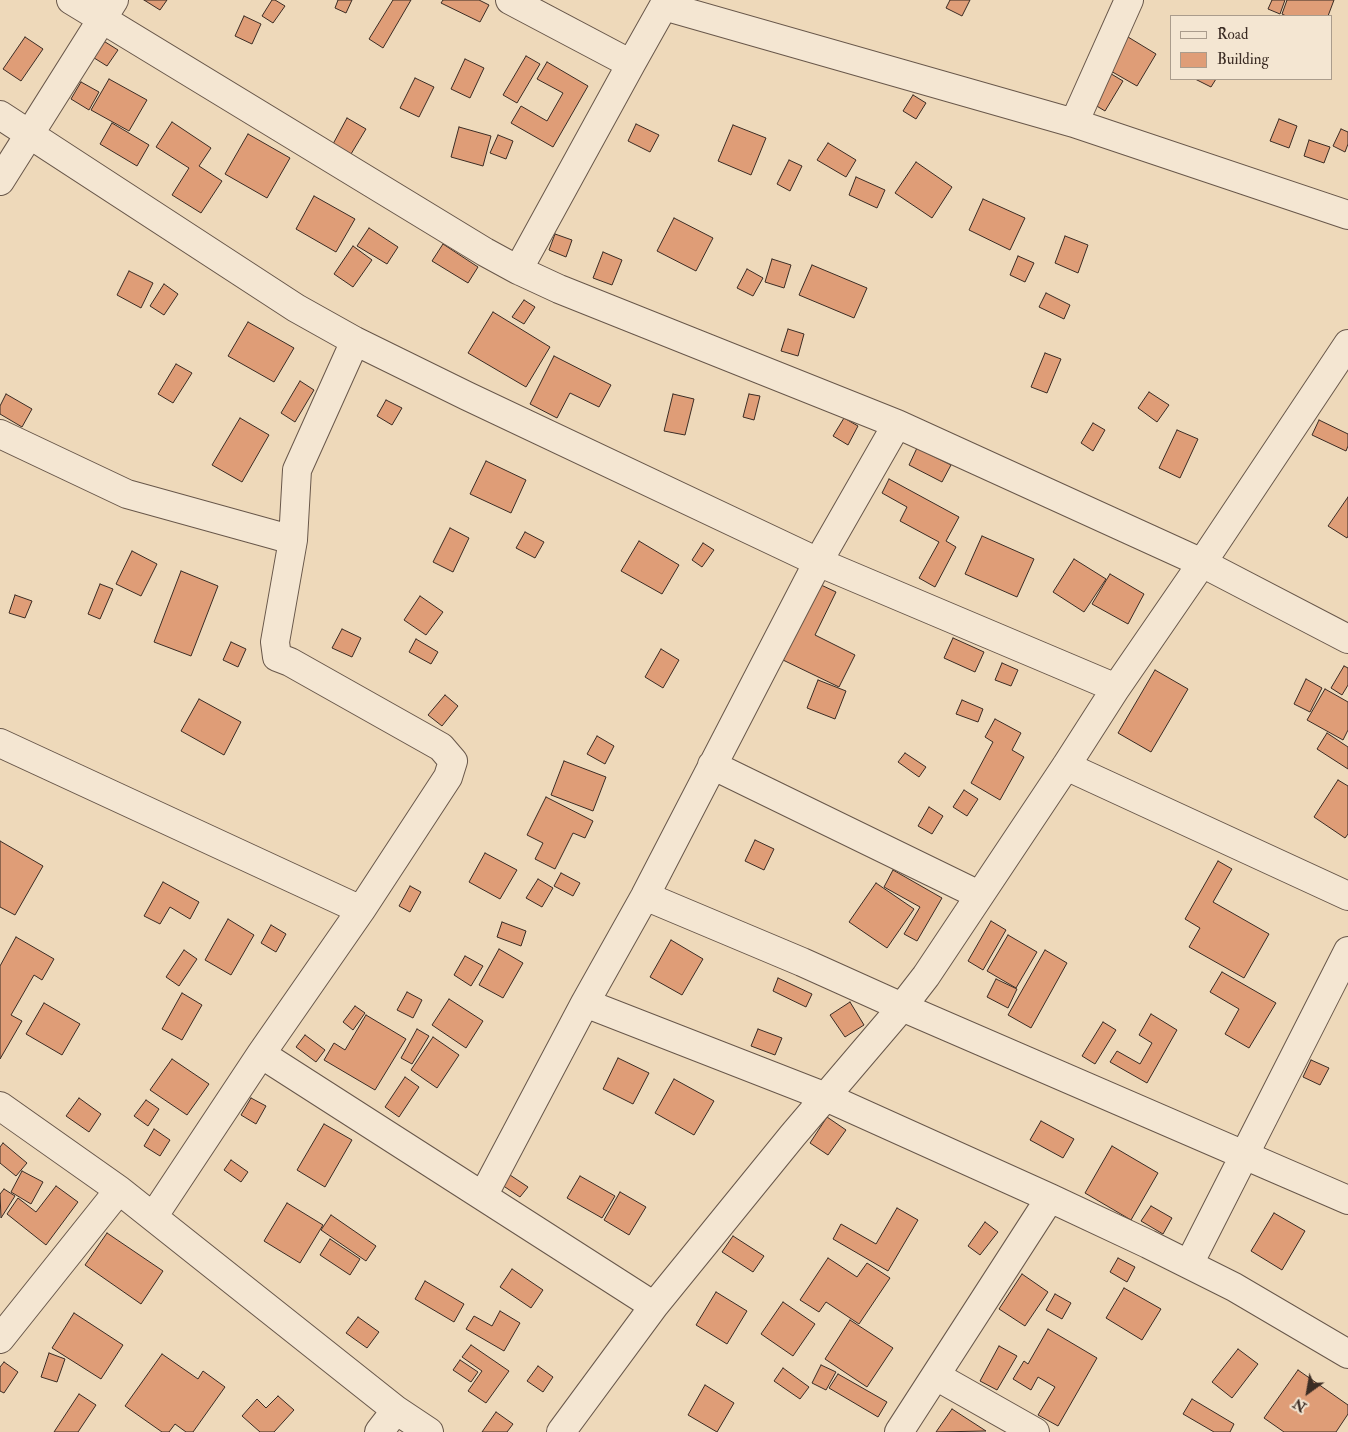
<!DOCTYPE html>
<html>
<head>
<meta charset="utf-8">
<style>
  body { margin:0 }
  #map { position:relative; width:1348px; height:1432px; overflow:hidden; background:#eed9ba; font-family:"IM FELL Double Pica",serif }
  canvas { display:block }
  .legend { position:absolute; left:1170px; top:15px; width:162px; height:65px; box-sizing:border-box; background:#f4e6d2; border:1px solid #aa9c8c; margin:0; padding:6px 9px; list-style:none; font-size:15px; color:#3b2c24 }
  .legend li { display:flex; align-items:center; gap:10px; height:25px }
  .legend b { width:25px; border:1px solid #aa9c8c }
  .north { position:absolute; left:1283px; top:1367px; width:50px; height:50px; -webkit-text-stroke:4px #f4e6d2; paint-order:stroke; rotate:212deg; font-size:14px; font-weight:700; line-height:20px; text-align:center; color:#3b2c24 }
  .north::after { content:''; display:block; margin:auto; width:18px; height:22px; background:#3b2c24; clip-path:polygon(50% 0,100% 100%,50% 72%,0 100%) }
</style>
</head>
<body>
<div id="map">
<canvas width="1348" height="1432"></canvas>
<ul class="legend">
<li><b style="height:6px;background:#f4e6d2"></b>Road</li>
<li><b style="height:14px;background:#df9d77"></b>Building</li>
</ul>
<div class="north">N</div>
</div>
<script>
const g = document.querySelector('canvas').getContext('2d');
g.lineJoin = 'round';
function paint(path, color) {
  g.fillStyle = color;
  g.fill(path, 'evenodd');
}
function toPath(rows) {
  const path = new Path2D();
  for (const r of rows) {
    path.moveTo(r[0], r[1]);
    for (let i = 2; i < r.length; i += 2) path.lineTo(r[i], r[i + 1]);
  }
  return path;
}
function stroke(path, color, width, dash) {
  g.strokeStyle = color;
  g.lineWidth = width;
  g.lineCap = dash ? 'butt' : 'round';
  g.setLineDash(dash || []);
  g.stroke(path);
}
const building = toPath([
  [144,0,167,0,160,10,144,0],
  [272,0,275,0,285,6,273,23,262,16,272,0],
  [338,0,352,0,346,13,335,8,338,0],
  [393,0,411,0,383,48,369,39,393,0],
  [443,0,479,0,489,5,480,22,441,3,443,0],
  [950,0,970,0,962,16,946,8,950,0],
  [1272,0,1285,0,1280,14,1268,9,1272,0],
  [1287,0,1334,0,1328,16,1286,16,1282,14,1287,0],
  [244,16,261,24,252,44,235,36,244,16],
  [25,37,43,49,21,81,3,69,25,37],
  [1128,37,1156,54,1137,86,1109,70,1128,37],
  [102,40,118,50,107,66,91,56,102,40],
  [526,56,540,64,517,103,503,95,526,56],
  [465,59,484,68,470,98,451,89,465,59],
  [547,62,588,86,553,147,511,123,521,106,547,121,563,93,537,79,547,62],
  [1108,72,1123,81,1105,111,1090,102,1108,72],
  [415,78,434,87,419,117,400,108,415,78],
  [109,79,147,100,129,131,91,110,109,79],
  [1195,79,1216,79,1211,87,1195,79],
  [81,82,99,92,89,110,71,99,81,82],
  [913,95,926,103,916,119,903,111,913,95],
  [347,118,366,129,351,154,333,144,347,118],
  [1279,119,1297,126,1289,148,1270,141,1279,119],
  [172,122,211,148,199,166,222,181,201,213,172,195,189,168,156,147,172,122],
  [112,123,149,145,137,166,100,144,112,123],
  [636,124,659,135,650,152,628,141,636,124],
  [733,125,766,138,751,175,718,161,733,125],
  [459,127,491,136,483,166,451,157,459,127],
  [1341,129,1348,132,1348,144,1345,152,1333,146,1341,129],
  [248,134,290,158,267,198,225,174,248,134],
  [498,135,513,141,506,159,490,153,498,135],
  [1309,140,1330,147,1324,163,1304,156,1309,140],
  [828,143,856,160,846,177,817,160,828,143],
  [789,160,802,166,790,191,777,184,789,160],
  [916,162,952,187,932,218,895,193,916,162],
  [856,177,885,190,877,208,849,195,856,177],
  [314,196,355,219,336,252,296,229,314,196],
  [983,199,1025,218,1010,250,969,230,983,199],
  [674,218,713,238,696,271,657,251,674,218],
  [369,228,398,247,387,264,357,246,369,228],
  [555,234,572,240,566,257,549,250,555,234],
  [1065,236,1088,245,1078,273,1055,263,1065,236],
  [443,244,478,267,468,283,432,261,443,244],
  [353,246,372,260,353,287,334,274,353,246],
  [603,252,622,260,612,285,593,278,603,252],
  [1018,256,1034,263,1025,282,1010,275,1018,256],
  [772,259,791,265,784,288,765,282,772,259],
  [812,265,867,288,854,318,799,295,812,265],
  [747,269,763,278,753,296,737,288,747,269],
  [129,271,153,283,141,308,117,295,129,271],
  [164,284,178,294,164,315,150,306,164,284],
  [1046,293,1070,305,1064,319,1039,307,1046,293],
  [524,300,535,307,524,324,512,317,524,300],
  [493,312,550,347,526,387,468,353,493,312],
  [248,322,294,348,274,382,228,356,248,322],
  [788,329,804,334,798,356,781,351,788,329],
  [1045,353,1061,359,1047,393,1031,387,1045,353],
  [554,356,611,385,599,407,570,393,557,418,530,404,554,356],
  [176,364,192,373,173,403,158,394,176,364],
  [300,381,314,390,295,422,281,413,300,381],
  [1149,392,1169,405,1157,422,1138,408,1149,392],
  [6,394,32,409,22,427,0,414,0,406,6,394],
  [673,394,694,399,685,435,664,431,673,394],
  [749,394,760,396,754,420,743,417,749,394],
  [386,400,402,408,392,425,377,416,386,400],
  [240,418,269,435,242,482,212,465,240,418],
  [844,418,858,426,848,445,833,436,844,418],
  [1319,420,1348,434,1348,446,1346,451,1312,435,1319,420],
  [1093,423,1105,430,1093,451,1081,443,1093,423],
  [1177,430,1198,439,1180,478,1159,468,1177,430],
  [917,448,951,465,942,482,909,465,917,448],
  [486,461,526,480,511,513,470,494,486,461],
  [889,479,959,517,946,541,956,547,935,587,919,578,939,542,900,521,907,507,882,493,889,479],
  [1348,497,1348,536,1347,538,1328,526,1348,497],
  [450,528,469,538,453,572,433,562,450,528],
  [525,532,544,542,535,558,516,548,525,532],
  [982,536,1034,559,1017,597,965,574,982,536],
  [639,541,679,565,662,594,621,571,639,541],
  [703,543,714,550,702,567,692,560,703,543],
  [132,551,157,564,141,596,116,584,132,551],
  [1074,559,1106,579,1084,612,1053,592,1074,559],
  [181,571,218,586,191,656,154,642,181,571],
  [1110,574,1144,594,1128,624,1092,604,1110,574],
  [100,584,113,589,100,619,88,614,100,584],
  [819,584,836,592,815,635,855,655,839,687,783,660,819,584],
  [15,595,32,601,25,618,9,613,15,595],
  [420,596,443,612,426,635,404,620,420,596],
  [342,629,361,638,352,657,332,648,342,629],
  [953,638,984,652,975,672,944,658,953,638],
  [416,639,438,652,431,664,409,652,416,639],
  [231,642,246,649,238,667,223,660,231,642],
  [661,649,679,660,663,688,645,677,661,649],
  [1002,663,1018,670,1011,686,995,680,1002,663],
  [1344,666,1348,668,1348,685,1342,695,1331,688,1344,666],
  [1155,670,1188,689,1151,752,1118,733,1155,670],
  [1306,679,1322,688,1310,712,1294,704,1306,679],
  [818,680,846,691,835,719,807,708,818,680],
  [1325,689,1348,702,1348,730,1343,740,1307,720,1325,689],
  [445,695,458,706,442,726,428,715,445,695],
  [199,699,241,722,224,755,181,731,199,699],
  [962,700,983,709,978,722,956,714,962,700],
  [995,719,1021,733,1012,750,1024,757,1000,800,971,783,993,742,985,737,995,719],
  [1327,733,1348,747,1348,769,1317,749,1327,733],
  [597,736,614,746,605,764,587,754,597,736],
  [905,753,926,767,919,777,898,762,905,753],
  [564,761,606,777,593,811,551,795,564,761],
  [1338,780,1348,786,1348,834,1345,838,1314,817,1338,780],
  [964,790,978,799,967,816,953,807,964,790],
  [546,797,593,821,585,838,573,833,555,869,535,859,543,843,527,835,546,797],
  [929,807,943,816,932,834,918,826,929,807],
  [755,840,774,849,764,870,745,861,755,840],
  [0,841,43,866,15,915,0,907,0,841],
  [485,853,517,870,500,899,469,882,485,853],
  [1218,861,1232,869,1213,902,1269,934,1244,978,1189,947,1200,928,1185,919,1218,861],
  [893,870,942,898,917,941,904,934,920,907,884,887,893,870],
  [561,873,580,883,573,896,554,886,561,873],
  [538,879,553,888,542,907,526,898,538,879],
  [163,882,199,902,190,919,170,907,160,924,144,916,163,882],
  [876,883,914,909,887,948,849,922,876,883],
  [410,886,421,892,410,912,399,906,410,886],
  [228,919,254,935,231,975,205,960,228,919],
  [991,921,1006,930,983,970,968,961,991,921],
  [502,922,526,931,521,946,497,937,502,922],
  [271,925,286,934,276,952,261,943,271,925],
  [1008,935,1037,952,1016,988,987,971,1008,935],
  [16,937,54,959,42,980,34,975,11,1015,22,1021,0,1059,0,966,16,937],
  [671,940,703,959,682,995,650,977,671,940],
  [499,949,523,963,503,998,479,985,499,949],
  [184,950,197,959,179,986,166,977,184,950],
  [1045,950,1067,963,1031,1028,1008,1015,1045,950],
  [465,956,483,966,471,986,454,975,465,956],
  [1222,972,1276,1003,1249,1048,1225,1034,1239,1009,1210,992,1222,972],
  [778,978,812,994,806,1007,773,991,778,978],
  [996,979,1017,989,1008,1008,987,997,996,979],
  [407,992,422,1000,413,1018,397,1010,407,992],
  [182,993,202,1005,182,1040,162,1029,182,993],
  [449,999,483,1021,466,1048,432,1025,449,999],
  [850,1002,864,1025,845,1037,830,1015,850,1002],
  [44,1003,80,1024,62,1055,26,1034,44,1003],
  [355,1006,365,1013,353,1030,343,1022,355,1006],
  [1151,1014,1177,1030,1147,1083,1110,1062,1117,1051,1140,1064,1152,1043,1139,1035,1151,1014],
  [366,1015,406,1039,375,1090,324,1060,334,1043,345,1050,366,1015],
  [1103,1022,1116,1030,1095,1064,1082,1056,1103,1022],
  [417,1029,429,1036,412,1064,401,1058,417,1029],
  [758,1029,782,1038,775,1055,751,1046,758,1029],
  [305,1035,325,1050,316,1062,296,1047,305,1035],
  [433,1037,459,1055,437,1088,411,1070,433,1037],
  [618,1058,649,1073,633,1104,603,1089,618,1058],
  [172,1059,209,1084,187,1115,150,1090,172,1059],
  [1311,1060,1329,1068,1320,1085,1303,1077,1311,1060],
  [405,1077,419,1087,399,1117,385,1107,405,1077],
  [674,1079,714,1101,694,1135,655,1113,674,1079],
  [79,1098,101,1114,89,1132,66,1116,79,1098],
  [251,1098,266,1106,256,1124,241,1115,251,1098],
  [146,1100,159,1109,148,1126,134,1116,146,1100],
  [827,1117,846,1130,828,1155,810,1143,827,1117],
  [1041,1121,1074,1139,1063,1158,1030,1140,1041,1121],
  [324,1124,352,1140,325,1187,297,1170,324,1124],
  [154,1129,170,1140,160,1156,144,1146,154,1129],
  [3,1143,27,1163,16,1176,0,1163,0,1147,3,1143],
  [1112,1146,1158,1173,1131,1220,1085,1193,1112,1146],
  [231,1160,248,1172,241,1182,224,1170,231,1160],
  [22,1171,43,1182,31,1204,11,1192,22,1171],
  [510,1175,528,1187,520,1197,502,1185,510,1175],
  [580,1176,615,1196,602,1218,567,1198,580,1176],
  [56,1186,78,1202,46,1245,7,1214,18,1198,36,1212,56,1186],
  [4,1189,15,1196,1,1218,0,1194,4,1189],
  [620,1192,646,1207,629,1235,604,1220,620,1192],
  [287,1203,323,1225,300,1263,264,1241,287,1203],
  [1151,1206,1172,1218,1163,1234,1141,1221,1151,1206],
  [897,1208,918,1220,888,1271,833,1239,841,1224,876,1244,897,1208],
  [1274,1213,1305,1231,1282,1270,1251,1251,1274,1213],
  [331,1215,376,1246,366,1261,321,1230,331,1215],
  [985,1222,998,1232,980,1255,968,1246,985,1222],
  [107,1233,163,1271,141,1304,85,1265,107,1233],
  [733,1236,764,1256,753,1272,722,1252,733,1236],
  [330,1239,360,1259,350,1275,320,1255,330,1239],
  [828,1258,857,1277,867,1263,890,1278,859,1324,826,1302,819,1312,800,1300,828,1258],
  [1118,1258,1135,1267,1127,1282,1110,1272,1118,1258],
  [512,1269,543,1290,531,1308,500,1287,512,1269],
  [1022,1274,1048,1292,1025,1326,999,1309,1022,1274],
  [425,1281,464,1304,454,1322,415,1299,425,1281],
  [1124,1288,1161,1309,1142,1340,1106,1318,1124,1288],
  [716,1292,747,1311,727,1344,696,1325,716,1292],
  [1055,1294,1071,1303,1062,1319,1046,1310,1055,1294],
  [783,1302,815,1324,793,1356,761,1334,783,1302],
  [500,1311,520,1323,504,1351,466,1329,474,1316,492,1326,500,1311],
  [74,1313,123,1345,101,1379,52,1348,74,1313],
  [358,1317,379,1332,367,1348,346,1333,358,1317],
  [850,1320,893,1348,867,1387,825,1359,850,1320],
  [1048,1329,1097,1358,1058,1426,1038,1415,1055,1387,1038,1377,1031,1390,1013,1379,1024,1361,1028,1364,1048,1329],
  [471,1345,509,1371,486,1403,468,1391,482,1371,462,1357,471,1345],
  [999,1346,1017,1356,997,1390,980,1381,999,1346],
  [1238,1349,1258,1364,1232,1398,1212,1382,1238,1349],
  [49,1353,65,1359,57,1382,41,1377,49,1353],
  [162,1354,198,1379,203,1371,225,1387,193,1432,186,1432,175,1424,169,1432,162,1432,125,1406,162,1354],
  [460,1360,478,1372,471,1382,453,1370,460,1360],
  [4,1362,18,1372,4,1393,0,1391,0,1367,4,1362],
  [821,1365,836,1372,826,1390,812,1383,821,1365],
  [538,1366,553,1377,543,1392,527,1381,538,1366],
  [783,1368,809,1387,800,1399,774,1381,783,1368],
  [1298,1370,1348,1405,1348,1414,1336,1432,1284,1432,1264,1418,1298,1370],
  [838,1374,887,1402,878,1417,829,1388,838,1374],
  [705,1385,734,1403,717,1432,688,1415,705,1385],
  [79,1394,96,1405,78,1432,54,1432,79,1394],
  [278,1396,294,1410,274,1432,260,1432,242,1416,257,1399,266,1408,278,1396],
  [1192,1399,1234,1424,1230,1432,1214,1432,1183,1414,1192,1399],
  [952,1409,986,1431,936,1432,952,1409],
  [496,1412,513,1424,507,1432,482,1432,496,1412]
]);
paint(building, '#df9d77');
stroke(building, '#3b2c24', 1);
const minor = toPath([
  [71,0,485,252,518,270,559,289,897,424,1202,563,1348,639],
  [510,0,631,64],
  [664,6,1074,123,1348,215],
  [0,115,296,308,355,341,467,396,818,562,1116,688],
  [1074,123,1129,0],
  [0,181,114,0],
  [518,270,631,64,667,0],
  [0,434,127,494,293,540],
  [0,743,361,910],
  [712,765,979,895],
  [1066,766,1348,896],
  [645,896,802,962,902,1007,1348,1200],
  [585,1003,826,1097,1050,1198,1148,1244,1234,1287,1348,1354],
  [261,1054,654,1306],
  [0,1106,119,1190,396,1410],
  [483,1196,585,1003,645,896,818,562,897,424],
  [153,1217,261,1054,361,910,448,777,453,761,441,747,290,662,277,657,275,642,293,540,297,470,355,341],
  [1189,1264,1348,951],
  [0,1339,119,1190],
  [936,1376,1035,1432],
  [379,1432,396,1410,429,1432],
  [561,1432,654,1306,793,1135,902,1007,926,976,1066,766,1116,688,1202,563,1348,344],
  [899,1432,1050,1198]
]);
stroke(minor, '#68574a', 30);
stroke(minor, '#f4e6d2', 28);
</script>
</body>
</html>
